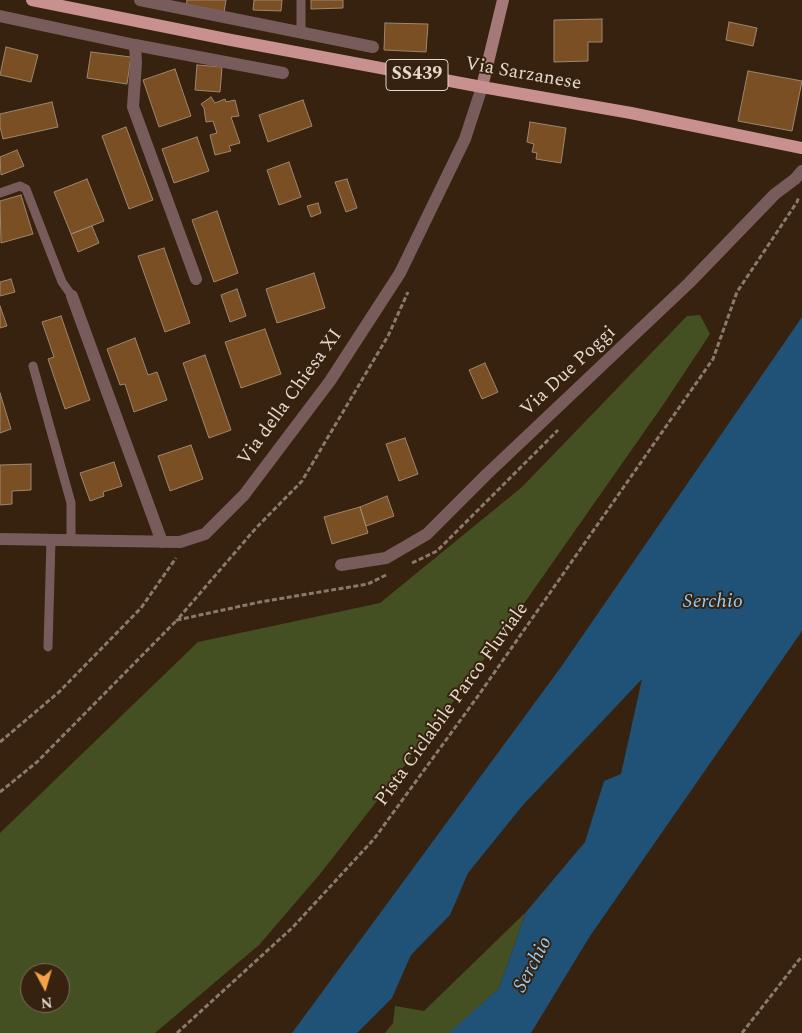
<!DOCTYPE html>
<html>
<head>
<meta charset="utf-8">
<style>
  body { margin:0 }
  #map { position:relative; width:802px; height:1033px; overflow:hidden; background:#36220e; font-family:Spectral,serif }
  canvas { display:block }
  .north { position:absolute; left:20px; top:963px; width:50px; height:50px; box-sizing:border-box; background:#36220e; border:1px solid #7c6b5a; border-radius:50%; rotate:174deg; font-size:14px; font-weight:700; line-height:20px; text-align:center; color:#e5d8cc }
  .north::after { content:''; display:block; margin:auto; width:18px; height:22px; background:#f6a248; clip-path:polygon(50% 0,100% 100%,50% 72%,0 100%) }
</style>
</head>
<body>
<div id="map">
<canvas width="802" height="1033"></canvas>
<div class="north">N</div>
</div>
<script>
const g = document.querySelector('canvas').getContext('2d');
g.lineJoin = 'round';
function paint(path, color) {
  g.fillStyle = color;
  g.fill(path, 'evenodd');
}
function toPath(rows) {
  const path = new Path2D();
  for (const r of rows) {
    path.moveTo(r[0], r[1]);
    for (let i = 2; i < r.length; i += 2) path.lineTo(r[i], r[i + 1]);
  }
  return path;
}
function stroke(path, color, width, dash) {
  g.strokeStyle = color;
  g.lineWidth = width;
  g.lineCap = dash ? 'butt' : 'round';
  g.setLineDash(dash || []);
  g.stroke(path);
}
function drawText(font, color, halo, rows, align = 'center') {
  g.font = font + ' Spectral,serif';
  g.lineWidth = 4;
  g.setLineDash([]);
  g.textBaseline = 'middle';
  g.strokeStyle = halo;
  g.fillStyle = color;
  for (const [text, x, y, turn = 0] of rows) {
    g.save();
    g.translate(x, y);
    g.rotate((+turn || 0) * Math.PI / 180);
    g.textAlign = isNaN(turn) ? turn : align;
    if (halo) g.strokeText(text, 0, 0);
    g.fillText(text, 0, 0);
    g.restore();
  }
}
paint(toPath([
  [700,315,710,334,663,405,518,612,437,724,320,874,259,945,155,1033,0,1033,0,833,198,642,380,603,522,487,687,316],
  [30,973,60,973,60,1003,30,1003],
  [526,912,499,988,454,1029,449,1033,385,1033,393,1023,395,1006,424,1011]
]), '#455022');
paint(toPath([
  [802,317,802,631,590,936,531,1033,449,1033,499,988,526,912,585,842,604,781,621,774,642,679,523,805,468,873,450,915,411,955,392,998,357,1033,292,1033,561,667]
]), '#1f5276');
const building = toPath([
  [187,0,226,0,224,13,186,7,187,0],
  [254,0,282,0,281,11,253,10,254,0],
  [311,0,343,0,343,8,311,9,311,0],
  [602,19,602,42,588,42,588,61,554,62,554,20,602,19],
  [729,22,757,28,753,46,726,40,729,22],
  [385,23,428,24,426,52,384,50,385,23],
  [6,47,38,55,31,82,0,75,6,47],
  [91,52,131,57,127,84,87,78,91,52],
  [197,65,222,67,220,92,195,90,197,65],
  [175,69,191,116,159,127,143,80,175,69],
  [748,71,802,81,792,131,738,121,748,71],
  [211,97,215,103,225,99,226,102,235,100,239,116,231,117,240,143,229,146,231,151,215,155,210,135,217,133,213,121,206,122,204,108,201,104,211,97],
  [303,100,312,126,268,142,259,115,303,100],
  [52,102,58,127,3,139,0,127,0,114,52,102],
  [530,122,566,128,561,163,536,159,537,153,532,152,534,144,527,142,530,122],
  [126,127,153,200,129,209,102,136,126,127],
  [197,137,209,171,174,183,162,149,197,137],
  [17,150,24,166,1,175,0,157,17,150],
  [289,162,301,197,279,205,267,170,289,162],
  [87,179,104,221,71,234,54,192,87,179],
  [347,179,357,208,346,212,335,182,347,179],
  [21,195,33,234,1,243,0,201,21,195],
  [318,203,321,213,311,217,307,206,318,203],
  [217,211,238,273,214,282,192,220,217,211],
  [92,226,99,243,78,252,71,234,92,226],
  [164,248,190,323,165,332,138,256,164,248],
  [314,273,325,308,277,323,266,289,314,273],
  [11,279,15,292,0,296,0,282,11,279],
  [237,289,246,316,230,322,221,295,237,289],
  [0,306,7,326,0,328,0,306],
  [61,316,90,400,65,409,48,359,54,357,42,322,61,316],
  [265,329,281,374,241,388,225,342,265,329],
  [135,338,148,375,157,372,167,400,134,412,125,384,120,385,107,349,135,338],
  [205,355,231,430,209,438,183,363,205,355],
  [485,363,498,392,482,399,469,370,485,363],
  [0,393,11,429,0,433,0,393],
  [405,438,418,474,399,481,386,444,405,438],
  [191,445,203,479,170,491,158,456,191,445],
  [114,462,122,486,103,492,104,496,90,501,80,473,114,462],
  [31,464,31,490,12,491,12,504,0,505,0,465,31,464],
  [387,496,394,516,366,526,360,507,387,496],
  [360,507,368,533,332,544,324,517,360,507]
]);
paint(building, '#794f23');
stroke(building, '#9f8670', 1);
stroke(toPath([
  [412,563,437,551,558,430],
  [386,575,368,584,260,602,177,620,256,528,302,481,388,336,408,292],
  [0,742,59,692,141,608,176,558],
  [0,792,37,762,177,620],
  [177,1033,292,928,374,839,478,696,713,359,737,292,797,202,799,196],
  [742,1033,802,956]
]), '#8b7a6a', 3, [5, 2.5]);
stroke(toPath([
  [301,0,301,32],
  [0,193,20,186,26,189,62,282,72,296],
  [33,366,71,503,71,540],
  [48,647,51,540]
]), '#785c5b', 9);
stroke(toPath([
  [140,0,373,47],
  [0,16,135,45,136,63,133,107,196,279],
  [135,45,283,73],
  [72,296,162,542],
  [0,539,180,542,205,534,244,495,330,381,400,273,465,139,482,87],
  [341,565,386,558,427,534,487,474,689,283,775,194,795,179,802,171]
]), '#785c5b', 12);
stroke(toPath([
  [482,87,503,0]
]), '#a57978', 12);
stroke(toPath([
  [32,0,231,40,482,87,631,113,802,148]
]), '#c8908e', 12);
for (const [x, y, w] of [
  [417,75,62]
]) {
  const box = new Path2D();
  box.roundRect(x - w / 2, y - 15.5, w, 31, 4);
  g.fillStyle = '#36220e';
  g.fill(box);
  stroke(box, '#e5d8cc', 1);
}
drawText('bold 18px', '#e5d8cc', null, [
  ["SS439",417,75]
]);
drawText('19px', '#e5d8cc', '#36220e', [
  ["Via Sarzanese",523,75,10],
  ["Via Due Poggi",569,372,-43],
  ["Via della Chiesa XI",291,398,-54],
  ["Pista Ciclabile Parco Fluviale",453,705,-54]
]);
drawText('italic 20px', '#91ccfa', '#36220e', [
  ["Serchio",713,603],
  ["Serchio",534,965,-62]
]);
</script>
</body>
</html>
